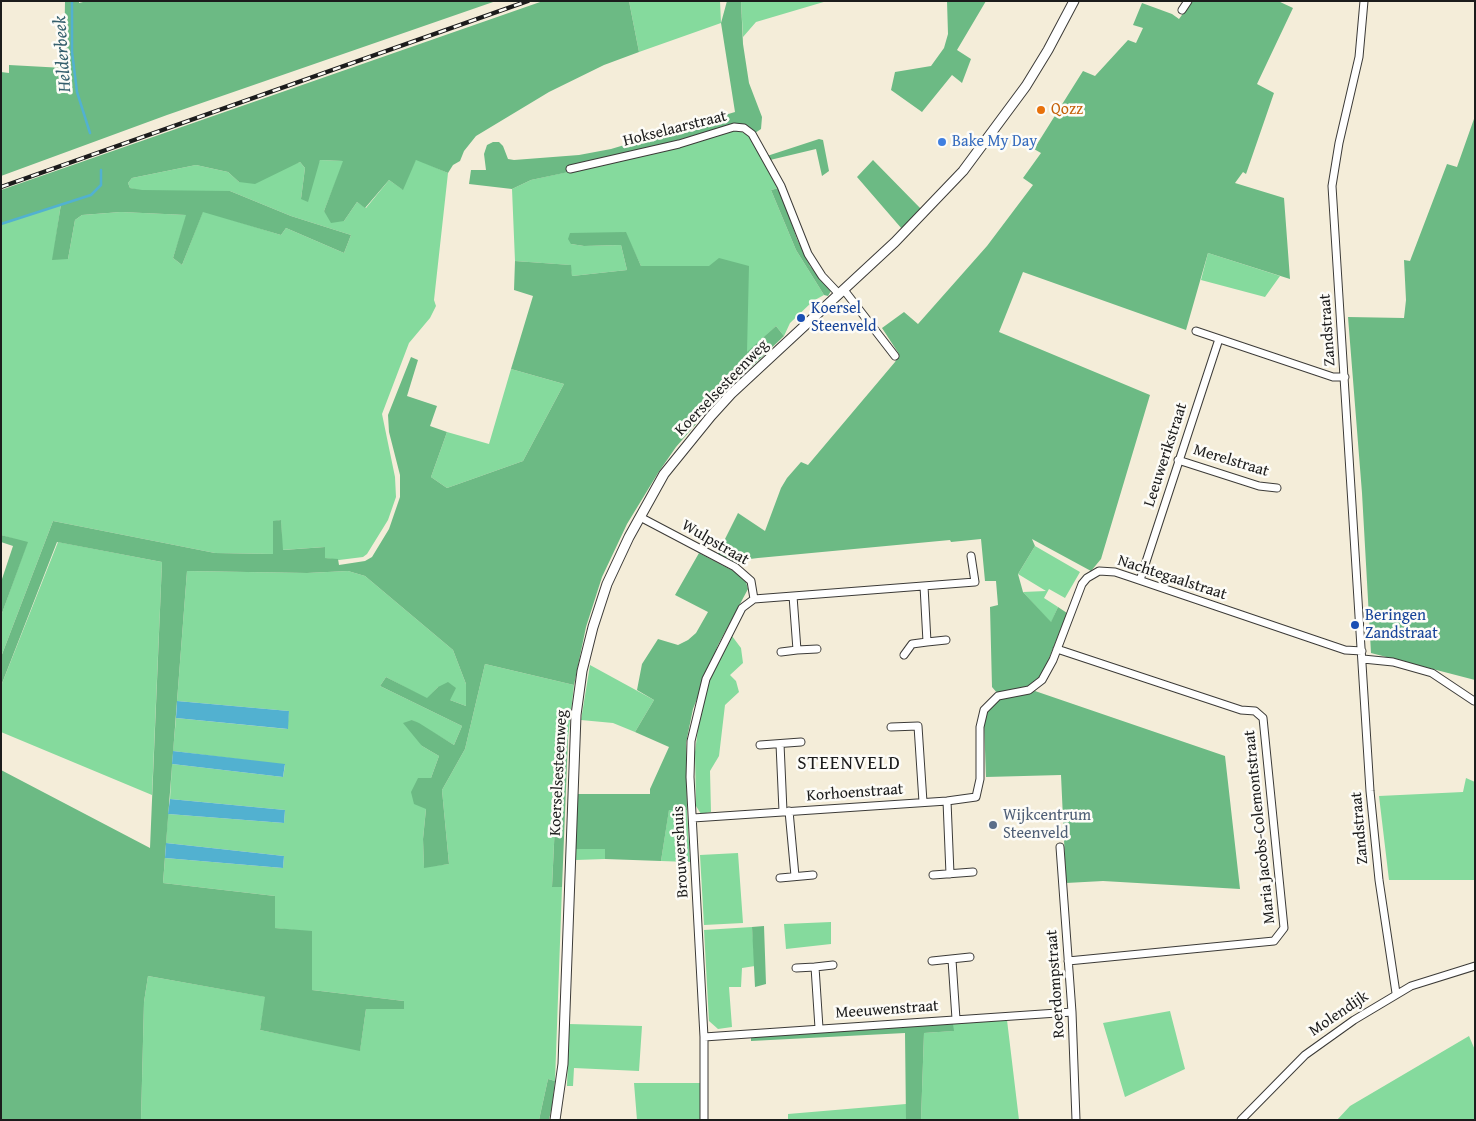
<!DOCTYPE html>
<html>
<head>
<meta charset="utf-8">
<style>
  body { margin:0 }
  #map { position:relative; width:1476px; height:1121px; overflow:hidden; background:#f4edd9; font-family:"Gentium Book Plus",serif }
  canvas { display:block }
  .frame { position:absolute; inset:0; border:2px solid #1c1c1c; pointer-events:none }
</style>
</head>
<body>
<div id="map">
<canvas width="1476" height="1121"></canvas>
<div class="frame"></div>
</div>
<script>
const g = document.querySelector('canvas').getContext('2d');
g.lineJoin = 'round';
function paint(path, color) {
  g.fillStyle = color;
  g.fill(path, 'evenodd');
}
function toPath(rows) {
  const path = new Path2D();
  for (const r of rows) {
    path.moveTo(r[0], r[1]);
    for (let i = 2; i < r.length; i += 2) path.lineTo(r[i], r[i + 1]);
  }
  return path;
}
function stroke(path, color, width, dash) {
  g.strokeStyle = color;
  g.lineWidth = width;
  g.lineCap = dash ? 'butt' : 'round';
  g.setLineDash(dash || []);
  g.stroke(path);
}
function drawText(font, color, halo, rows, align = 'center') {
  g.font = font + ' "Gentium Book Plus",serif';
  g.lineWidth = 5;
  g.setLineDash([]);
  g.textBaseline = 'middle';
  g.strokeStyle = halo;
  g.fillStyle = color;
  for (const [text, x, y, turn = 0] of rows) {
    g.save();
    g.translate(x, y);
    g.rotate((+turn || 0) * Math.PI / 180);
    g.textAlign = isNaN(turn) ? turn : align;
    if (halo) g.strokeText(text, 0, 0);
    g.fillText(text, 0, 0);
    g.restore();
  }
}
paint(toPath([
  [629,1,720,1,721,23,639,52],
  [741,1,827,1,756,22,743,37],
  [734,130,742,132,749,136,779,188,771,190,796,250,824,295,813,301,790,323,784,336,776,326,747,353,709,266,641,266,625,232,571,244,584,246,621,245,627,270,572,276,570,265,515,261,512,189,531,180,613,162],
  [416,159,448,173,434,300,436,306,430,318,409,343,382,414,395,477,396,497,388,520,367,554,363,557,339,560,325,558,325,547,282,550,281,520,273,522,273,554,215,553,53,521,1,657,1,616,27,543,1,535,1,225,61,203,53,259,68,259,75,220,82,215,121,212,187,215,173,258,182,265,203,211,281,235,286,228,344,253,351,235,291,216,230,191,142,191,130,188,128,183,132,178,196,165,228,172,239,182,300,162,305,168,301,199,320,160,344,161,324,211,344,221,357,202,366,208,389,180,402,189],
  [1208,253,1280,276,1265,297,1201,280],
  [511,369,564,384,523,461,447,488,431,477,447,432,489,444],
  [58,542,162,562,152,795,1,732,1,686],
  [1035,546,1080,572,1065,598,1049,589,1044,598,1058,607,1051,623,1023,592,1046,591,1018,574],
  [187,571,307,573,348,571,365,576,453,650,466,684,466,706,450,700,438,687,427,699,386,677,380,686,462,726,454,745,412,720,422,746,439,756,431,778,426,809,423,839,424,867,449,864,442,790,465,749,485,664,574,685,568,739,559,739,552,886,562,887,555,1081,548,1079,539,1120,141,1120,144,1002,148,976,266,997,260,1030,360,1050,366,1009,404,1009,404,1001,312,990,312,932,275,928,275,896,163,883,165,858,283,868,284,856,166,843,168,814,284,823,285,810,170,799,172,764,283,777,285,765,173,751,176,718,287,729,289,711,177,701],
  [732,636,741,648,743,663,730,675,736,681,739,692,725,705,719,756,710,771,711,812,701,814,696,806,695,752,700,713,710,679],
  [590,665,654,700,635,732,613,723,581,720],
  [1466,778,1475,782,1475,880,1389,880,1379,796,1463,792],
  [669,809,687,810,690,862,661,861],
  [575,849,605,849,605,859,576,860],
  [738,853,743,923,704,925,700,855],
  [831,922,831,944,786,949,784,924],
  [752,927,755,966,742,968,741,987,729,987,732,1027,718,1029,709,1021,704,930],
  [1170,1011,1185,1069,1125,1097,1103,1023],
  [1007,1020,1019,1120,921,1120,924,1033,953,1031,953,1024],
  [569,1024,642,1026,639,1071,574,1068,573,1086,567,1086],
  [1469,1036,1475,1050,1475,1120,1337,1120,1350,1106],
  [634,1083,700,1083,700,1120,637,1120],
  [906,1104,906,1120,788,1120,788,1114]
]), '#85da9d');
paint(toPath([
  [65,1,79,1,79,3,87,1,496,1,167,115,1,176,1,72,9,73,9,65,64,68],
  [543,1,629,1,639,52,604,65,549,92,476,136,464,151,460,161,453,165,448,173,416,160,403,190,389,180,365,208,357,202,344,221,331,223,324,211,343,161,320,160,308,202,301,199,305,168,300,162,255,184,239,182,228,172,196,165,132,178,128,183,130,188,142,190,230,191,291,216,351,235,344,253,286,228,281,235,203,212,182,265,173,258,186,215,121,212,82,215,75,220,68,259,52,260,61,204,1,225,1,190],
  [727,1,741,1,743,44,749,83,762,117,761,129,755,133,745,124,732,124,578,170,531,180,512,189,469,184,471,170,486,170,484,154,487,145,493,142,499,142,503,146,508,159,514,160,579,155,611,149,735,112,721,23],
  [947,1,986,1,957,50,971,59,962,83,952,75,922,112,891,90,895,72,931,66,944,48,948,34],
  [1192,1,1278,1,1293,8,1257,84,1274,93,1246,174,1243,172,1235,183,1284,198,1290,279,1208,253,1186,330,1023,272,999,332,1150,395,1101,559,1091,571,1032,539,1035,546,1018,574,1023,592,1051,622,1058,607,1067,613,1042,676,1029,687,998,694,992,687,990,607,998,605,996,581,985,581,981,539,951,542,950,540,758,558,742,560,735,564,717,555,738,513,765,531,781,488,787,478,801,462,808,465,895,362,899,354,882,328,904,312,918,324,987,246,1033,185,1023,178,1041,153,1034,149,1083,71,1095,76,1128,40,1136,43,1143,28,1133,25,1142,3,1172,14,1179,19],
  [1475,116,1475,680,1371,653,1362,493,1348,317,1404,318,1406,300,1404,260,1410,261,1447,164,1457,167],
  [819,139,823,140,829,171,822,176,816,149,770,160,767,156],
  [873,160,922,210,902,229,857,177],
  [779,188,797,239,810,266,831,291,828,296,824,295,796,250,771,190],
  [626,232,641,266,709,266,719,258,749,266,747,352,776,326,784,336,716,401,676,447,658,473,627,524,602,577,586,627,574,685,485,664,465,749,442,790,449,864,424,868,423,839,426,809,414,804,411,792,418,778,431,778,439,756,422,746,403,723,412,720,419,723,454,745,462,726,380,686,386,677,427,698,438,687,448,682,456,688,450,700,466,706,466,684,453,650,365,576,348,571,307,573,187,571,163,883,275,896,275,928,312,931,312,990,404,1001,404,1009,366,1009,360,1051,260,1030,265,997,148,976,144,1002,141,1120,1,1120,1,770,150,848,162,562,57,542,1,686,1,657,53,521,215,553,273,554,273,521,281,520,283,550,325,547,325,558,338,559,339,565,365,561,372,557,389,529,400,497,400,475,389,432,388,415,411,357,418,360,407,396,437,406,430,426,447,432,431,477,447,488,523,461,564,384,511,369,533,296,514,290,515,261,571,265,572,276,627,270,621,245,584,246,571,244,568,239,570,233],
  [1,535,28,542,1,616,1,582,13,546,1,542],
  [699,553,741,575,746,582,748,589,718,645,693,709,686,743,687,810,669,810,661,861,605,859,605,849,575,849,577,794,650,794,650,789,669,747,635,732,654,700,637,690,642,664,658,639,678,645,688,640,696,633,708,612,675,595],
  [1035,691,1225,756,1240,889,1103,881,1066,883,1061,775,986,777,984,722,986,713,994,702,1003,698],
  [559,738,568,739,562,887,552,887],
  [764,926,766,984,755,987,752,927],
  [953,1024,954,1031,924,1033,921,1120,906,1120,905,1033,751,1041,751,1036],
  [548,1079,555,1081,552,1106,549,1120,539,1120]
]), '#6cba84');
paint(toPath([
  [177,701,289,711,288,729,176,718],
  [173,751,285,764,283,777,172,764],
  [170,799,285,810,284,823,168,814],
  [166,843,284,856,283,868,165,858]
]), '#52b1d0');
stroke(toPath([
  [72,1,72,52,77,92,90,133],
  [1,224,91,195,101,185,101,170]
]), '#52b1d0', 2.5);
const minor = toPath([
  [1364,1,1359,57,1339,143,1332,186,1370,791,1379,880,1396,993],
  [1182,10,1188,1],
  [570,169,679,144,734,127,744,128,752,134,781,186,808,254,822,276,839,294],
  [844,290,895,356],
  [1196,331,1333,377,1345,377],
  [1178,460,1259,486,1277,488],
  [640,517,735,567,751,581,754,599,975,582,971,556],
  [1140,580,1219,339],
  [924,586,927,642,946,640],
  [793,596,797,650,817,649],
  [1057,649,1241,710,1255,711,1263,718,1284,928,1274,941,1068,961],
  [781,652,797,650],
  [904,655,912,644,927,642],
  [1363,659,1393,662,1432,673,1474,701],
  [891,727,918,726,923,802],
  [780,744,783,811],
  [760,745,801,742],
  [947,801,950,874],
  [789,811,795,876],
  [693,818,947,801,976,797,980,779,980,727,984,710,998,696,1029,690,1042,680,1053,660,1082,584,1087,578,1099,571,1115,572,1130,577,1345,650,1362,651],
  [1060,847,1072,1012,1076,1120],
  [933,875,973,872],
  [780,878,813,875],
  [952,960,956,1019],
  [932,961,970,957],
  [815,967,833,965],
  [796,968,815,967,819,1028],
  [704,1037,1072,1012],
  [704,1120,704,1037,690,777,691,741,706,679,742,608,754,599],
  [1241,1120,1305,1055,1354,1020,1411,986,1475,966]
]);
const tertiary = toPath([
  [555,1120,563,1064,576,715,582,671,593,627,607,584,629,537,664,474,711,416,731,394,895,242,963,171,1026,86,1048,50,1074,1]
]);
stroke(minor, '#3c3b38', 9);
stroke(tertiary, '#3c3b38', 11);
stroke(minor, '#fff', 7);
stroke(tertiary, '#fff', 9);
const rail = toPath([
  [1,187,528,1]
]);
stroke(rail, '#1c1c1c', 4.5);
stroke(rail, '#fdfcf7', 2.5, [8]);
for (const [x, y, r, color] of [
  [1041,110,5,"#e8710a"],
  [942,142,5,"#3f7fe0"],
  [801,318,5,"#1a4fb4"],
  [1355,625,5,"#1a4fb4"],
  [993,825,5,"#5c6f8a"]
]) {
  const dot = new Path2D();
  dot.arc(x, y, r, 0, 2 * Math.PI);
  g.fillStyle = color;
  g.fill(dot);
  stroke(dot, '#fdfcf7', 2);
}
drawText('16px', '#c56008', '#fdfcf7', [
  ["Qozz",1051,110]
], 'left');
drawText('16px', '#1c1c1c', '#fdfcf7', [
  ["Hokselaarstraat",675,129,-14],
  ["Zandstraat",1328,330,-94],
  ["Koerselsesteenweg",722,388,-46],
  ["Leeuwerikstraat",1166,455,-72],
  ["Merelstraat",1231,461,17],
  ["Wulpstraat",715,543,30],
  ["Nachtegaalstraat",1172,578,18],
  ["Koerselsesteenweg",559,773,-87],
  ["Korhoenstraat",855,793,-4],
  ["Maria Jacobs-Colemontstraat",1260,827,-96],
  ["Zandstraat",1360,828,-95],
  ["Brouwershuis",681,852,-93],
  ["Roerdompstraat",1056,984,-94],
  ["Meeuwenstraat",887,1010,-4],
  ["Molendijk",1339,1014,-34]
]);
drawText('16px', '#366cbe', '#fdfcf7', [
  ["Bake My Day",952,142]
], 'left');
drawText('16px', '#164399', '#fdfcf7', [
  ["Koersel",811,309],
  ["Steenveld",811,327],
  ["Beringen",1365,616],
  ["Zandstraat",1365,634]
], 'left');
drawText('16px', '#4e5e75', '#fdfcf7', [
  ["Wijkcentrum",1003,816],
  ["Steenveld",1003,834]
], 'left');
drawText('italic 18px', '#345f6d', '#fdfcf7', [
  ["Helderbeek",63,54,-94]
]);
g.letterSpacing = '1px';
drawText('19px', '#1c1c1c', '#fdfcf7', [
  ["STEENVELD",849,764]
]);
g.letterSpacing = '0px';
</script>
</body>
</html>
